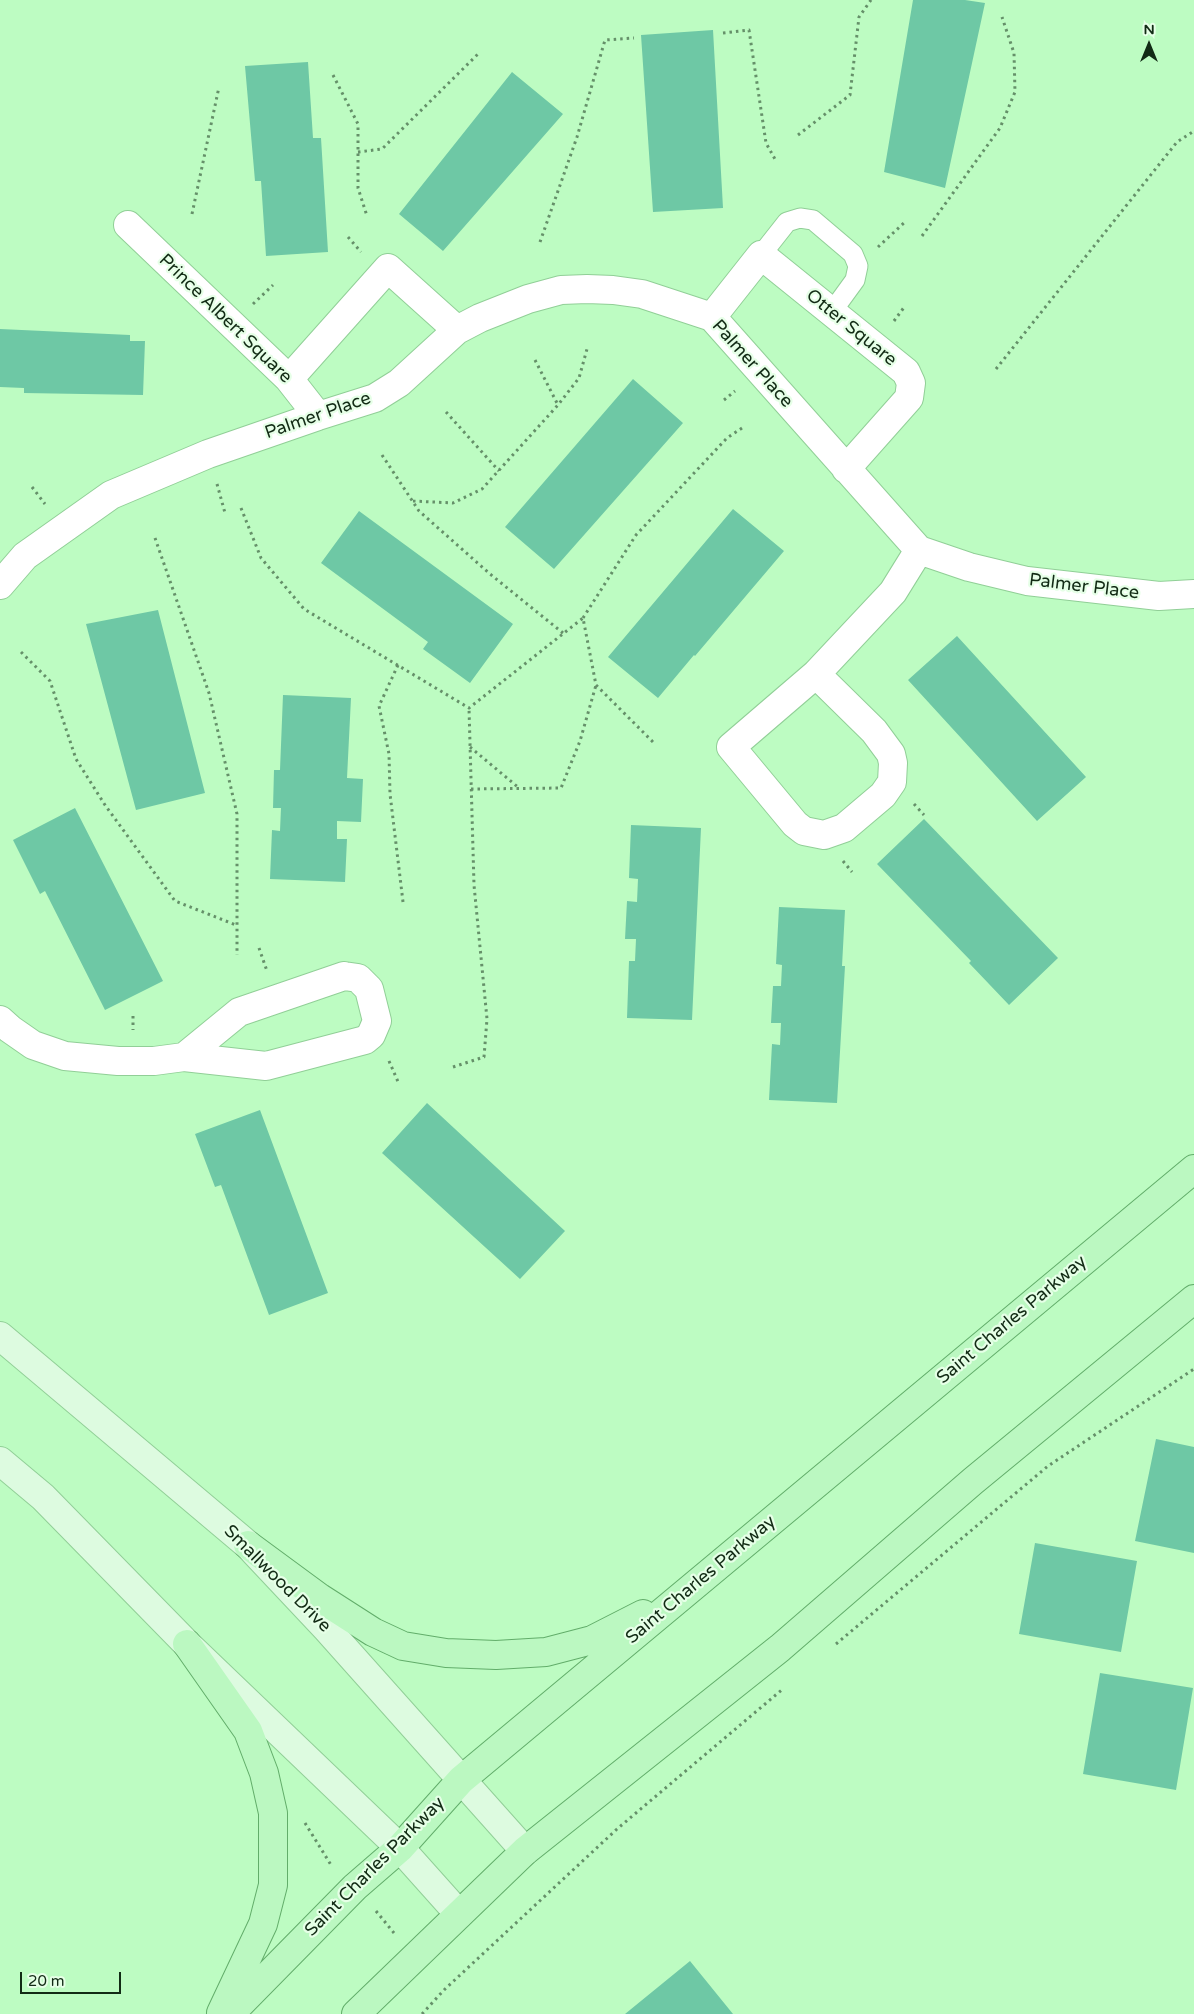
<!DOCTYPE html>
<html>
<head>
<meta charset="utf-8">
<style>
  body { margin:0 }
  #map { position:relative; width:1194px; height:2014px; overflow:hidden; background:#bdfcc2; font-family:"Varela Round",sans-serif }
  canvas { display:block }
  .north { position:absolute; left:1124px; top:20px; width:50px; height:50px; -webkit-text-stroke:4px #e6ffe7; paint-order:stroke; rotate:0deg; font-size:14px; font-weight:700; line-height:20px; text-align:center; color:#122b15 }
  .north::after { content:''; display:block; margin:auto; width:18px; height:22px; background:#122b15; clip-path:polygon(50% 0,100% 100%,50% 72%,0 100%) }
  .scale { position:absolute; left:20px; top:1972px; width:101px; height:22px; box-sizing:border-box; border:2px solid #122b15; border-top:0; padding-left:6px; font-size:15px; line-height:18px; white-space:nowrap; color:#122b15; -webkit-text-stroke:4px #e6ffe7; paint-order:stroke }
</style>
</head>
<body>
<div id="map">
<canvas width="1194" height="2014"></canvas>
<div class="north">N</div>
<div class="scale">20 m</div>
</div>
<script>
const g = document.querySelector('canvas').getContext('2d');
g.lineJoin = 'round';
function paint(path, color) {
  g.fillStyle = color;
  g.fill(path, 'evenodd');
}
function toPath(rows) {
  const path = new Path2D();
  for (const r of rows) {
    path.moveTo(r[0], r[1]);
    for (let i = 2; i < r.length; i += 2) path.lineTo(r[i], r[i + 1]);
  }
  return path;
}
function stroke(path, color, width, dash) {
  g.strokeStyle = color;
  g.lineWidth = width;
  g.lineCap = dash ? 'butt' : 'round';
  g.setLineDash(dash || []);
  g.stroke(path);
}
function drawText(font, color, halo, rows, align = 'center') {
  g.font = font + ' "Varela Round",sans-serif';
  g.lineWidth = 4.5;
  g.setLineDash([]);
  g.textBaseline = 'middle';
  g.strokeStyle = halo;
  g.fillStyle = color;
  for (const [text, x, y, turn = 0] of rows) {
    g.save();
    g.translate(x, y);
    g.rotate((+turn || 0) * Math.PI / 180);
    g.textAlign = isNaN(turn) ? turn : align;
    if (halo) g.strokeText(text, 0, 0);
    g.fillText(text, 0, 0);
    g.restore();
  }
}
paint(toPath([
  [913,0,965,0,985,3,945,188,884,172],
  [713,30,723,208,653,212,641,35],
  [308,62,313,138,321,138,328,252,266,256,261,181,255,181,245,66],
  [512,72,563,114,443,251,399,214],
  [0,329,130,335,130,341,145,341,143,395,24,393,24,388,0,387],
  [633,379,683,423,554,569,505,527],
  [733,509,784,551,695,656,694,655,658,698,608,657],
  [359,511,513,624,470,683,423,649,428,642,321,563],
  [158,610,205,793,136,810,86,624],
  [957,636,1086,777,1037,821,908,680],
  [283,695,351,698,347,778,363,779,361,822,337,821,337,839,347,839,345,882,270,879,272,830,280,831,281,808,273,808,274,770,280,770],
  [75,808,163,981,105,1010,45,891,40,894,13,840],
  [924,819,1058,958,1009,1005,969,963,971,961,877,864],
  [631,825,701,828,692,1020,627,1018,629,961,635,961,636,939,625,939,627,901,637,902,638,879,629,878],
  [779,907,845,910,842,966,845,966,837,1103,769,1100,772,1044,780,1045,781,1023,771,1023,773,986,781,986,782,965,776,964],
  [427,1103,565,1231,520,1279,382,1153],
  [260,1110,328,1293,269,1315,221,1185,215,1187,195,1134],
  [1156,1439,1194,1447,1194,1553,1135,1541],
  [1035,1543,1137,1561,1121,1652,1019,1634],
  [1100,1673,1193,1688,1176,1790,1083,1774],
  [690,1961,733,2014,625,2014]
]), '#6ec8a5');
const lane = toPath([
  [761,255,787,222,800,218,813,220,853,254,858,266,855,280,831,313]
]);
const street = toPath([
  [128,225,289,379,318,416],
  [712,317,761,255,906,372,911,383,909,398,846,469],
  [289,379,388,268,457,330],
  [0,585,25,556,111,495,208,454,318,416,375,398,399,383,457,330,480,318,528,299,561,290,587,289,613,290,642,294,712,317,919,550,969,567,1027,581,1159,596,1194,594],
  [816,674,874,731,891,754,893,763,892,782,883,795,844,828,824,835,804,831,795,824,731,747,816,674,893,592,919,550],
  [344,976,358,978,369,989,377,1021,371,1035,365,1040,266,1066,184,1057,239,1012,344,976],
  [0,1020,10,1029,33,1045,65,1056,118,1061,154,1061,184,1057]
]);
const secondary = toPath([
  [0,1336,248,1545,327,1629,525,1851],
  [0,1461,43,1497,187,1644,400,1848,459,1914]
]);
const primary = toPath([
  [248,1545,320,1598,373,1632,403,1646,446,1653,496,1655,546,1652,592,1640,643,1614],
  [187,1644,248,1731,264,1773,273,1813,273,1885,263,1924,221,2013],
  [230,2014,355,1887,400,1848,461,1780,1194,1169],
  [356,2014,525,1851,780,1648,973,1481,1194,1299]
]);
stroke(lane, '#91cf97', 21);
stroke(street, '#91cf97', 30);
stroke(secondary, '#91cf97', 30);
stroke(primary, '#62ad6a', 30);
stroke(toPath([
  [723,33,749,30,766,143,776,161],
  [333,75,358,124,358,188,367,216],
  [798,135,850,95,859,17,871,0],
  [358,152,382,149,479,53],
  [192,214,219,87],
  [922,236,1000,128,1015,92,1014,53,1002,17],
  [348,237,361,252],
  [540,242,577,137,605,40,634,38],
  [878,247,905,222],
  [253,304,273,285],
  [894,321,905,306],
  [535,360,558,405],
  [996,369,1177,142,1194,131],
  [724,400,735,391],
  [446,412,499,471],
  [382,455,419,511,490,574,563,633],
  [217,484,225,513],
  [32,487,45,504],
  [413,501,453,503,482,489,558,405,579,378,587,349],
  [241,508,261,558,304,609,469,708,583,618,596,685,655,744],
  [155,538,209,693,237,814,237,955],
  [583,618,636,535,727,438,745,426],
  [21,652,50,681,76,759,105,805,175,901,236,925],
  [398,665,379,706,389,754,390,794,403,902],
  [470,747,519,788],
  [471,789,561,788,580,741,596,685],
  [914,804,924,815],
  [843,861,852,872],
  [259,948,267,971],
  [133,1016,133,1030],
  [389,1061,399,1084],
  [453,1067,484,1057,487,1019,474,885,469,708],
  [836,1644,1048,1466,1194,1369],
  [305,1823,331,1865],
  [376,1911,394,1933],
  [422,2014,444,1990,617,1829,784,1688]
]), '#659069', 3, [2.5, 4]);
stroke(lane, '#fff', 19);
stroke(street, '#fff', 28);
stroke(secondary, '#ddfbe0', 28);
stroke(primary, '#bbf8c1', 28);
drawText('18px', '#122b15', '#e6ffe7', [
  ["Prince Albert Square",225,319,44],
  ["Otter Square",851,328,39],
  ["Palmer Place",752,364,48],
  ["Palmer Place",318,416,-19],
  ["Palmer Place",1084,587,7],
  ["Saint Charles Parkway",1012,1320,-40],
  ["Smallwood Drive",277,1579,45],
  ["Saint Charles Parkway",701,1580,-40],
  ["Saint Charles Parkway",375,1867,-45]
]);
</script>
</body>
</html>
